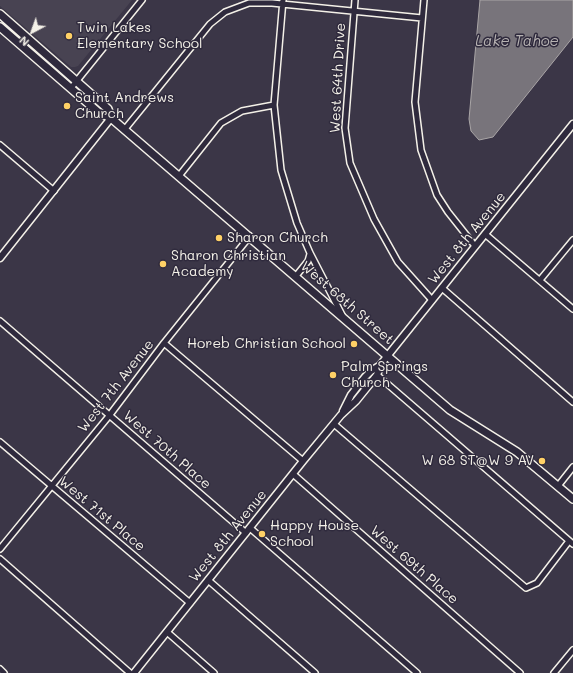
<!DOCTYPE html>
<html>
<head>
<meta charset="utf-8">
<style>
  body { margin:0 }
  #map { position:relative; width:573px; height:673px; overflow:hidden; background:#3b3647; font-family:Mali,sans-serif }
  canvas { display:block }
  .north { position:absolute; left:12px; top:12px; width:40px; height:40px; -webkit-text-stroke:3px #2f2a3d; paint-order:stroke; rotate:221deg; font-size:11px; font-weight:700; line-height:16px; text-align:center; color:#f4f1e8 }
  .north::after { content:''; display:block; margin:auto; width:14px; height:18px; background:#f4f1e8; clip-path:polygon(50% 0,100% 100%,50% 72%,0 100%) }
</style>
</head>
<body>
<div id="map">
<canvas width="573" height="673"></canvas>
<div class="north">N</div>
</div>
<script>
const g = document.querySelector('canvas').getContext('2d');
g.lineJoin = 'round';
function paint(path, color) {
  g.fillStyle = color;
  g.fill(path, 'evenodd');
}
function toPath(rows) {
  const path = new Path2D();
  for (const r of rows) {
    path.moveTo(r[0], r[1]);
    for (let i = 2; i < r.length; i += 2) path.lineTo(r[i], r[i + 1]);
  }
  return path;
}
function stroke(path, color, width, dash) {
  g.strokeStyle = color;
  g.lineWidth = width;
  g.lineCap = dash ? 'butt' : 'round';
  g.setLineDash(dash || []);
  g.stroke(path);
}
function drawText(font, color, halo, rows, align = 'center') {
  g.font = font + ' Mali,sans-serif';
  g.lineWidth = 3;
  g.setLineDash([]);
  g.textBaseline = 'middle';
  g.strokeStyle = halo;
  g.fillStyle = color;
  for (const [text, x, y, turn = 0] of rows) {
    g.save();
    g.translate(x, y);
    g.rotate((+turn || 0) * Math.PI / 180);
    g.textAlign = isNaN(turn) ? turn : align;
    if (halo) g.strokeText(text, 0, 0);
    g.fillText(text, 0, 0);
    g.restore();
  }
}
paint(toPath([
  [0,0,132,0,78,66,75,67,71,67,0,6]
]), '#484352');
const water = toPath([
  [480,0,573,0,573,37,493,137,479,140,471,131,469,119,480,0]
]);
paint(water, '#78747b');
stroke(water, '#aaa6a7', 1);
const minor = toPath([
  [283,0,274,105,281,170,297,223,310,253,342,315],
  [355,0,345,128,350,163,374,219,398,262,432,300],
  [424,0,415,102,421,150,437,195,448,212,475,246],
  [71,88,142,0],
  [125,129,210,24,225,12,249,3,272,3,422,18],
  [0,145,54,191],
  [179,176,221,123,242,111,274,105],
  [485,234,573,309],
  [296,276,308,261,310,254],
  [540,280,573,240],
  [442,288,573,402],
  [0,321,246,533],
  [164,343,303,461],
  [377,375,573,544],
  [334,424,526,588,537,583,569,541],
  [0,442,190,603],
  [293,474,520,673],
  [558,486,573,467],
  [250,528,417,673],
  [0,549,109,416,164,343,250,236],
  [0,559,130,673],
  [208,580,315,673],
  [167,632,214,673],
  [0,669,4,673],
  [554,673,573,650]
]);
const tertiary = toPath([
  [0,258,111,118],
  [343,411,351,395,365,377,371,371,379,366],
  [134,673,303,461,341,415,356,401,377,375,381,364,573,124]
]);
const secondary = toPath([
  [0,14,108,109,111,118],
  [0,27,98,112,111,118,450,410,517,452,573,499]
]);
stroke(minor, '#f4f1e8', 8);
stroke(tertiary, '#f4f1e8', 9);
stroke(secondary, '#f4f1e8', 10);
stroke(minor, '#2f2a3d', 5);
stroke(tertiary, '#2f2a3d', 6);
stroke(secondary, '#2f2a3d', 7);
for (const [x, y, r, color] of [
  [69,36,4,"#ffd166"],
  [67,106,4,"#ffd166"],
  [219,238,4,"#ffd166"],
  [163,264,4,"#ffd166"],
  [354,344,4,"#ffd166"],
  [333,375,4,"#ffd166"],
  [542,461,4,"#ffd166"],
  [262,534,4,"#ffd166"]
]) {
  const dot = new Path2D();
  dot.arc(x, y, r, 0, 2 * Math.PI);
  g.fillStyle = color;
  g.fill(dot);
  stroke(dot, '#2f2a3d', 1.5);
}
drawText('14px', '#f4f1e8', '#2f2a3d', [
  ["Twin Lakes",77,28],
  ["Elementary School",77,44],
  ["Saint Andrews",75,98],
  ["Church",75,114],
  ["Sharon Church",227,238],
  ["Sharon Christian",171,256],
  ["Academy",171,272],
  ["Horeb Christian School",346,344,"right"],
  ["Palm Springs",341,367],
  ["Church",341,383],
  ["W 68 ST@W 9 AV",534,461,"right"],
  ["Happy House",270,526],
  ["School",270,542]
], 'left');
drawText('14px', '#f4f1e8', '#2f2a3d', [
  ["West 64th Drive",338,78,-87],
  ["West 8th Avenue",467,238,-51],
  ["West 68th Street",347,303,41],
  ["West 7th Avenue",116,386,-52],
  ["West 70th Place",167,450,41],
  ["West 71st Place",102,514,40],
  ["West 8th Avenue",228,536,-51],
  ["West 69th Place",414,565,41]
]);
drawText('italic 15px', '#b6b2b2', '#2f2a3d', [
  ["Lake Tahoe",517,41]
]);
</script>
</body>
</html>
